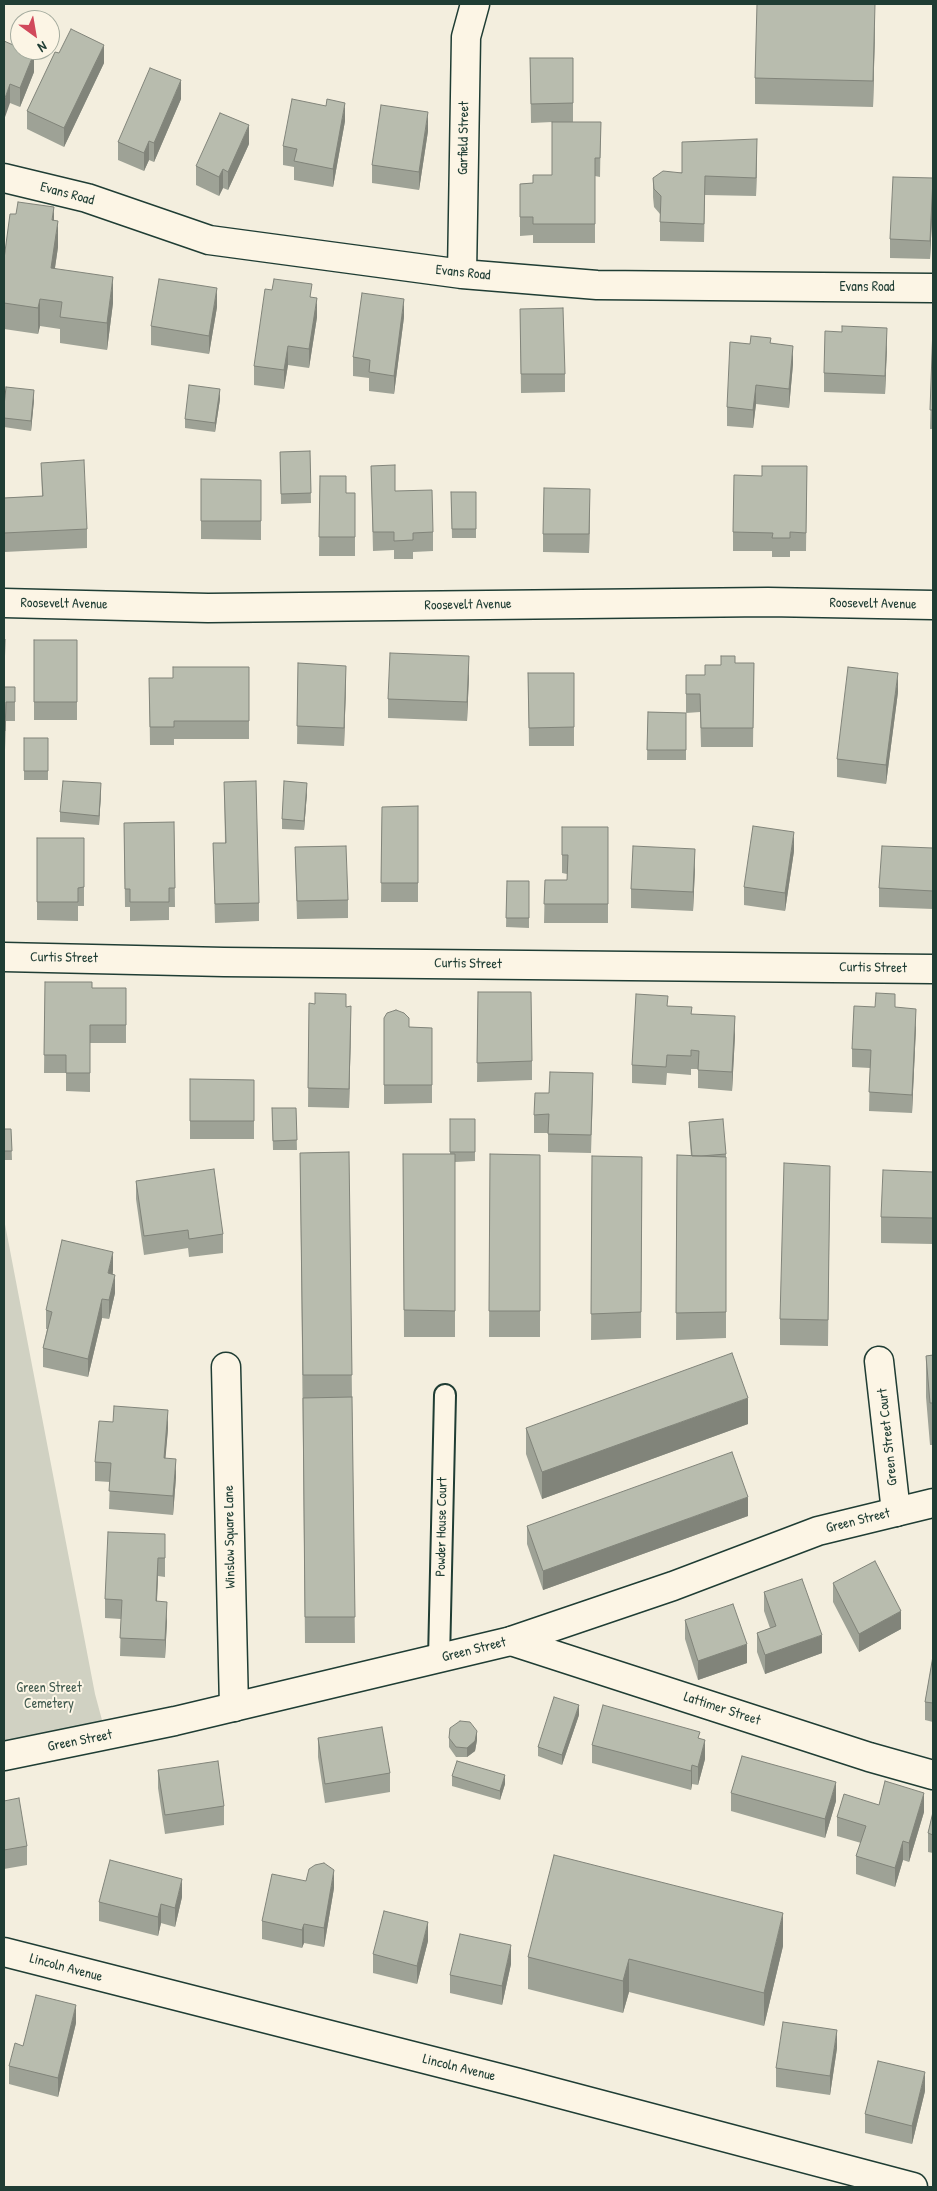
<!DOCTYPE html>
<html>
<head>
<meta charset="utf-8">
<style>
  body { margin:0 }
  #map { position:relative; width:937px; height:2191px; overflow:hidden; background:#f3eede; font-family:"Patrick Hand",sans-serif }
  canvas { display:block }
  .frame { position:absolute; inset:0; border:5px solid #1f3d34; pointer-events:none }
  .north { position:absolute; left:10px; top:10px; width:50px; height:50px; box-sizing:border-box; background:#fcf5e5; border:1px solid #a4ab9e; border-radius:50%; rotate:148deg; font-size:14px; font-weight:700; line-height:20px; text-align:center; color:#1f3d34 }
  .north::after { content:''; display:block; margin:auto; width:18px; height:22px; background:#d1495b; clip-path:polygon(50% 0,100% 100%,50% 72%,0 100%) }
</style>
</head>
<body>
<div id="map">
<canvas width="937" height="2191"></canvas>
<div class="frame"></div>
<div class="north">N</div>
</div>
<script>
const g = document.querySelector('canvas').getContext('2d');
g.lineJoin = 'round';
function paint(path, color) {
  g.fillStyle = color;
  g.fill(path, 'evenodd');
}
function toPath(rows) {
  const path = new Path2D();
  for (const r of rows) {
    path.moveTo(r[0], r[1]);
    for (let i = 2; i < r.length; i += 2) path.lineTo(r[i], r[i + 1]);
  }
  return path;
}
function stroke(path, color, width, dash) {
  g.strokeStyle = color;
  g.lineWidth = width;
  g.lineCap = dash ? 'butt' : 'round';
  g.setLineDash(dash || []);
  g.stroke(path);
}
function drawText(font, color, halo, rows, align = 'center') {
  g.font = font + ' "Patrick Hand",sans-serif';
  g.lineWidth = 4;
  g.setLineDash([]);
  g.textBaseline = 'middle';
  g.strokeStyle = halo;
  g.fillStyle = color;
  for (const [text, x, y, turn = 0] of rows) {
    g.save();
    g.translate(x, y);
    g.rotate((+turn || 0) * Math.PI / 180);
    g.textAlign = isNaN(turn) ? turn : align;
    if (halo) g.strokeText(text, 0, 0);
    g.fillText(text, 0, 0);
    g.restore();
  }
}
paint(toPath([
  [4,1219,95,1694,106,1735,4,1751]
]), '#d0d1c2');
const service = toPath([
  [439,1659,445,1395]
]);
const minor = toPath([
  [4,178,87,198,209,240,462,274,597,285,933,288],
  [462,274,466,37,475,4],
  [4,603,208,608,768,602,933,605],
  [4,957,224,962,933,969],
  [879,1361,896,1512],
  [226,1367,234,1707],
  [511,1641,869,1757,933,1775],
  [4,1952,519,2083,913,2187]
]);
const secondary = toPath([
  [4,1756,175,1721,511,1641,673,1586,818,1531,933,1503]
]);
stroke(service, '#1f3d34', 24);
stroke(minor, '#1f3d34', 31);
stroke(secondary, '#1f3d34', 31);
stroke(service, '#fcf5e5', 20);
stroke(minor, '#fcf5e5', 28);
stroke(secondary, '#fcf5e5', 28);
paint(toPath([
  [875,28,873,107,755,104,755,78],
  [4,41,34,72,20,107,10,103],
  [59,53,104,63,64,147,27,129,27,111],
  [530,58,573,58,573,122,601,122,600,177,595,176,595,243,533,243,533,235,520,236,520,184,533,183,552,175,552,122,531,123],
  [181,99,154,162,149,160,144,171,118,160,118,142],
  [326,106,345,121,333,187,294,180,294,167,283,165,283,146],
  [428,131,419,190,372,183,372,165],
  [249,144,228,190,223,188,219,196,196,185,196,166],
  [757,157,756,196,705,195,704,242,660,241,660,214,654,207,653,197,653,178],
  [933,197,930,259,890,258,890,239],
  [54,220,58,247,55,268,113,303,107,350,60,343,60,329,40,326,38,334,4,329,4,259],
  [312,297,317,317,309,368,288,365,284,389,254,385,254,366],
  [217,307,209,354,151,345,151,326],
  [520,309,565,374,565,392,521,393],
  [404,317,394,394,369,391,369,378,353,376,353,357],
  [933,326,933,429,930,429],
  [771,343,793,364,789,408,756,404,753,428,727,426,727,407,750,344],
  [887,346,885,394,824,392,824,373],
  [220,399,215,432,185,428,185,419],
  [34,400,31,431,4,427,4,406],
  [310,451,311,503,281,504,280,452],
  [41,463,87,529,87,548,4,552,4,498,42,496],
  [371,466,395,491,433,532,433,551,413,552,413,559,394,559,394,550,373,551],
  [807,466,806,551,790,551,790,557,772,557,772,551,733,551,733,532,762,476],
  [320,476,346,493,355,493,355,556,319,556],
  [201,479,261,480,261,540,201,539],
  [451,492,476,492,476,538,452,538],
  [590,508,589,553,543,552,543,534],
  [4,639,5,639,4,687,15,687,15,721,6,721,5,750,4,750],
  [34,640,77,640,77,720,34,720],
  [298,663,346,684,344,746,297,744],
  [735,663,754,663,753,747,701,747,700,712,686,713,686,694,705,675,721,665],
  [249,667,249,739,174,739,174,745,150,745,149,678,173,678],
  [528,673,574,673,574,746,529,746],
  [469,675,467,721,388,718,388,699],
  [898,692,886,784,837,777,837,759],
  [648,712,686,713,686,760,647,760],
  [24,738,48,738,48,780,24,780],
  [224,782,259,903,259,921,215,923,213,843,225,843],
  [101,793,99,825,60,822,60,812],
  [307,793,304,830,282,829,282,819],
  [418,806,418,902,381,902,382,807],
  [174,822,175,907,169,907,169,920,130,921,130,907,125,907,124,823],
  [562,827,608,827,608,923,544,923,545,880,567,880,567,874,562,873],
  [37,838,84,838,84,906,78,906,78,921,37,920],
  [295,847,348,900,348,918,297,919],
  [933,848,933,909,879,907,879,888],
  [794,851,785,911,744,905,744,887],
  [695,868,693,911,631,908,631,889],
  [507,881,529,881,529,928,506,927],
  [45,982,92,988,126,988,126,1043,90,1043,90,1092,66,1091,66,1073,44,1073],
  [478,992,532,1061,532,1080,477,1082],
  [309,1003,351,1025,349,1108,308,1107],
  [668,1006,692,1014,735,1035,732,1091,698,1088,698,1069,691,1069,691,1075,667,1073,666,1085,632,1083,632,1065],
  [875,1007,895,1007,916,1027,912,1113,869,1111,870,1068,852,1067,852,1049],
  [384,1018,409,1027,432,1028,432,1103,384,1104],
  [190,1079,254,1080,254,1139,190,1139],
  [593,1091,591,1153,548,1152,548,1133,534,1133,534,1115],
  [272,1108,296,1108,297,1150,273,1150],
  [450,1119,475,1119,475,1161,455,1162,455,1337,404,1337,403,1154,450,1154],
  [689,1122,726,1154,726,1338,676,1340,677,1155,691,1156,689,1132],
  [4,1129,11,1129,12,1160,4,1160],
  [349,1152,355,1643,305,1643,300,1153],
  [490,1154,540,1155,540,1337,489,1337],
  [592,1156,642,1157,641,1338,591,1340],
  [830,1166,828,1346,780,1345,780,1319],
  [933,1172,933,1244,881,1243,881,1217],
  [136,1181,223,1234,223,1253,189,1257,188,1248,144,1255,136,1199],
  [113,1271,113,1274,115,1293,109,1319,102,1318,88,1377,43,1367,43,1348,47,1329,46,1329,46,1310],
  [933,1355,933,1445,930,1445,926,1397,926,1356],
  [748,1424,542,1499,526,1454,526,1428],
  [168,1429,165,1458,176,1477,173,1515,109,1509,110,1482,95,1481,95,1462],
  [748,1516,543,1590,527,1544,527,1526],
  [165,1553,165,1577,158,1576,157,1601,167,1621,165,1658,120,1656,121,1619,105,1618,105,1599],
  [833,1583,901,1629,859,1652,833,1602],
  [764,1592,822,1653,765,1674,757,1652,757,1633,770,1628,764,1611],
  [685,1620,747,1663,698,1680,685,1639],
  [933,1656,933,1722,925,1720,925,1702],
  [579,1715,562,1765,538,1756,538,1747],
  [318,1738,390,1773,390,1792,325,1803,318,1757],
  [449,1738,477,1740,475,1751,467,1757,456,1757,449,1747],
  [700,1738,705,1759,698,1785,692,1784,691,1790,592,1763,592,1745],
  [158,1770,224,1806,224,1825,165,1834,158,1788],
  [452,1776,505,1784,500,1800,452,1786],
  [731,1793,836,1801,825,1838,731,1811],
  [4,1801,27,1846,27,1865,4,1869],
  [879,1805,924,1812,909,1862,903,1860,895,1887,856,1874,856,1856,861,1843,837,1836,837,1817],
  [933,1812,933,1853,928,1852,928,1833],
  [334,1888,324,1947,304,1943,302,1948,262,1939,262,1921],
  [182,1897,175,1927,161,1923,158,1936,99,1921,99,1902],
  [428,1941,417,1984,373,1973,373,1954],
  [783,1946,764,2026,629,1992,623,2013,528,1989,528,1957],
  [511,1964,502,2005,450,1993,450,1975],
  [76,2023,58,2097,9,2084,9,2066,23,2046],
  [837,2048,830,2095,776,2087,776,2068],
  [925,2091,912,2144,865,2133,865,2114]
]), '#9ea296');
paint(toPath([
  [875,4,875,28,873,107,873,81],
  [104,45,104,63,64,147,64,128],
  [34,53,34,72,20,107,20,88],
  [181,80,181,99,154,162,154,143],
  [10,84,10,103,4,120,4,101],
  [345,103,345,121,333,187,333,169],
  [428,112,428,131,419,190,419,172],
  [249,125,249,144,228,190,228,172],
  [757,139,757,157,756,196,756,178],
  [149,141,149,160,144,171,144,153],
  [223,169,223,188,219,196,219,177],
  [933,178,933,197,930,259,930,241],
  [54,207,54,233,52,220],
  [58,221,58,247,51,294,51,268],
  [113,277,113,303,107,350,107,323],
  [217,288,217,307,209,354,209,336],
  [317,298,317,317,309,368,309,349],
  [40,299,40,326,38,334,38,308],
  [404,299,404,317,394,394,394,376],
  [887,328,887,346,885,394,885,376],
  [288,346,288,365,284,389,284,370],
  [793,346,793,364,789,408,789,389],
  [756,385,756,404,753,428,753,410],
  [220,389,220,399,215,432,215,423],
  [34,390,34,400,31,431,31,421],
  [590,489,590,508,589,553,589,534],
  [469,656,469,675,467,721,467,702],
  [346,666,346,684,344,746,344,728],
  [898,673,898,692,886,784,886,765],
  [101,783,101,793,99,825,99,816],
  [307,783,307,793,304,830,304,821],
  [794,832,794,851,785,911,785,893],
  [695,849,695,868,693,911,693,892],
  [351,1006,351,1025,349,1108,349,1089],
  [916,1009,916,1027,912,1113,912,1095],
  [735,1016,735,1035,732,1091,732,1072],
  [113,1252,113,1271,108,1292,108,1273],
  [115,1275,115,1293,109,1319,109,1300],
  [102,1299,102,1318,88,1377,88,1359],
  [748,1398,748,1424,542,1499,542,1472],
  [168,1410,168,1429,164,1476,164,1458],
  [176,1459,176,1477,173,1515,173,1496],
  [748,1497,748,1516,543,1590,543,1571],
  [158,1558,158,1576,156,1620,156,1601],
  [167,1602,167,1621,165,1658,165,1640],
  [901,1611,901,1629,859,1652,859,1634],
  [822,1635,822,1653,765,1674,765,1655],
  [747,1644,747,1663,698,1680,698,1661],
  [579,1705,579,1715,562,1765,562,1755],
  [477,1731,477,1740,475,1751,467,1757,467,1748],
  [705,1740,705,1759,698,1785,698,1767],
  [692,1765,692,1784,691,1790,691,1771],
  [505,1775,505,1784,500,1800,500,1791],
  [836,1782,836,1801,825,1838,825,1819],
  [924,1793,924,1812,909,1862,909,1843],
  [903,1841,903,1860,895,1887,895,1868],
  [334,1870,334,1888,324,1947,324,1928],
  [182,1879,182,1897,175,1927,175,1908],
  [161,1904,161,1923,158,1936,158,1917],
  [783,1913,783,1946,764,2026,764,1993],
  [428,1922,428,1941,417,1984,417,1966],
  [304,1924,304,1943,302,1948,302,1930],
  [511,1945,511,1964,502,2005,502,1986],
  [629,1959,629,1992,623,2013,623,1981],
  [76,2005,76,2023,58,2097,58,2078],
  [837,2030,837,2048,830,2095,830,2076],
  [925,2072,925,2091,912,2144,912,2126]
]), '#81847a');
const building = toPath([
  [757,4,875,4,873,81,755,78,757,4],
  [71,29,104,45,64,128,27,111,55,52,59,53,71,29],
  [4,41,20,48,20,50,26,50,34,53,20,88,10,84,4,101,4,41],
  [530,58,573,58,573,103,531,104,530,58],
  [150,68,181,80,154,143,149,141,144,153,118,142,150,68],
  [292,99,326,106,327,99,345,103,333,169,294,161,297,149,283,146,292,99],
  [381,105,428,112,419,172,372,165,381,105],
  [220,113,249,125,228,172,223,169,219,177,196,166,220,113],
  [552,122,601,122,600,158,595,158,595,224,533,224,533,217,520,217,520,184,533,183,533,175,552,175,552,122],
  [757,139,756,178,705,176,704,224,660,222,661,196,654,189,653,178,663,171,682,173,682,142,757,139],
  [893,177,933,178,930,241,890,239,893,177],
  [18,202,54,207,52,220,58,221,51,268,113,277,107,323,60,317,62,302,40,299,38,308,4,303,4,259,10,214,16,214,18,202],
  [159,279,217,288,209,336,151,326,159,279],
  [274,279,312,284,310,297,317,298,309,349,288,346,284,370,254,366,265,289,272,290,274,279],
  [362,293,404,299,394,376,369,372,370,360,353,357,362,293],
  [563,308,565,374,521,374,520,309,563,308],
  [842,326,887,328,885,376,824,373,825,331,842,332,842,326],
  [933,326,933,410,930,410,933,326],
  [751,336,771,338,770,343,793,346,789,389,756,385,753,410,727,407,730,342,750,344,751,336],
  [189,385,220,389,215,423,185,419,189,385],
  [6,387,34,390,31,421,4,418,4,406,6,387],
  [310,451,311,493,281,494,280,452,310,451],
  [84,460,87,529,4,533,4,498,43,496,41,463,84,460],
  [395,465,395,491,432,490,433,532,413,533,413,540,394,541,394,532,373,532,371,466,395,465],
  [762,466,807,466,806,533,790,532,790,538,772,538,773,533,733,532,734,475,762,476,762,466],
  [320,476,346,476,346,493,355,493,355,537,319,537,320,476],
  [201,479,261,480,261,521,201,521,201,479],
  [544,488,590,489,589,534,543,534,544,488],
  [451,492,476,492,476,529,452,529,451,492],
  [4,639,5,639,4,673,4,639],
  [34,640,77,640,77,702,34,702,34,640],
  [390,653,469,656,467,702,388,699,390,653],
  [721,656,735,656,735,663,754,663,753,728,701,728,700,694,686,694,686,675,705,675,705,665,721,665,721,656],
  [298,663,346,666,344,728,297,726,298,663],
  [173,667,249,667,249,721,174,721,174,727,150,727,149,678,173,678,173,667],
  [848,667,898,673,886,765,837,759,848,667],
  [528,673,574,673,574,727,529,728,528,673],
  [4,687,15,687,15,702,6,702,5,731,4,731,4,687],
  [648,712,686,713,686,750,647,750,648,712],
  [24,738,48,738,48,771,24,771,24,738],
  [63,781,101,783,99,816,60,812,63,781],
  [256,781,259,903,215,904,213,843,226,843,224,782,256,781],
  [284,781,307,783,304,821,282,819,284,781],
  [418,806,418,883,381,883,382,807,418,806],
  [174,822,175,888,169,888,169,902,130,902,130,889,125,889,124,823,174,822],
  [753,826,794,832,785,893,744,887,753,826],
  [562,827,608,827,608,904,544,904,545,880,567,880,568,855,562,855,562,827],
  [37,838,84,838,84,887,78,888,78,902,37,902,37,838],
  [346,846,348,900,297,901,295,847,346,846],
  [633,846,695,849,693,892,631,889,633,846],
  [882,846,933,848,933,891,879,888,882,846],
  [507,881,529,881,529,918,506,918,507,881],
  [45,982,92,982,92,988,126,988,126,1025,90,1025,90,1073,66,1073,66,1055,44,1055,45,982],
  [478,992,531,992,532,1061,477,1063,478,992],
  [315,993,346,994,346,1007,351,1006,349,1089,308,1088,309,1003,315,1004,315,993],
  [876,993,895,994,895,1007,916,1009,912,1095,869,1092,871,1050,852,1049,854,1006,875,1007,876,993],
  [636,994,668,996,667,1006,692,1007,691,1014,735,1016,732,1072,698,1070,699,1051,691,1050,691,1056,667,1055,666,1067,632,1065,636,994],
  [396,1010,404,1013,409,1018,409,1027,432,1028,432,1085,384,1085,384,1018,387,1013,396,1010],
  [550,1072,593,1073,591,1135,548,1134,549,1114,534,1115,535,1093,549,1093,550,1072],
  [190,1079,254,1080,254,1121,190,1121,190,1079],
  [272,1108,296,1108,297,1140,273,1141,272,1108],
  [450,1119,475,1119,475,1152,450,1152,450,1119],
  [723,1119,726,1154,701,1156,692,1156,689,1122,723,1119],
  [4,1129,11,1129,12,1151,4,1151,4,1129],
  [349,1152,352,1375,303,1375,300,1153,349,1152],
  [403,1154,455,1154,455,1311,404,1310,403,1154],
  [490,1154,540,1155,540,1311,489,1311,490,1154],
  [677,1155,726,1157,726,1312,676,1313,677,1155],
  [592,1156,642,1157,641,1312,591,1314,592,1156],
  [784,1163,830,1166,828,1320,780,1319,784,1163],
  [214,1169,223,1234,189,1239,188,1230,144,1236,136,1181,214,1169],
  [883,1170,933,1172,933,1218,881,1217,883,1170],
  [62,1240,113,1252,108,1273,115,1275,109,1300,102,1299,88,1359,43,1348,52,1312,46,1310,62,1240],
  [732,1353,748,1398,542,1472,526,1428,732,1353],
  [933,1355,933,1403,930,1403,926,1356,933,1355],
  [352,1397,355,1617,305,1617,303,1398,352,1397],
  [114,1406,168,1410,164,1458,176,1459,173,1496,109,1491,111,1463,95,1462,99,1421,113,1422,114,1406],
  [732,1452,748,1497,543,1571,527,1526,732,1452],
  [108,1532,165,1534,165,1558,158,1558,156,1601,167,1602,165,1640,120,1638,122,1600,105,1599,108,1532],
  [875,1561,901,1611,859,1634,833,1583,875,1561],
  [802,1579,822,1635,765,1655,757,1633,776,1626,764,1592,802,1579],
  [733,1604,747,1644,698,1661,685,1620,733,1604],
  [933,1656,933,1703,925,1702,933,1656],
  [554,1697,579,1705,562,1755,538,1747,554,1697],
  [603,1705,700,1732,698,1738,705,1740,698,1767,692,1765,691,1771,592,1745,603,1705],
  [460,1721,470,1722,477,1731,475,1741,467,1748,456,1747,449,1738,450,1728,460,1721],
  [382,1727,390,1773,325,1784,318,1738,382,1727],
  [742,1756,836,1782,825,1819,731,1793,742,1756],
  [218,1761,224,1806,165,1815,158,1770,218,1761],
  [457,1761,505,1775,500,1791,452,1776,457,1761],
  [885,1781,924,1793,909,1843,903,1841,895,1868,856,1856,866,1826,837,1817,844,1794,879,1805,885,1781],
  [19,1798,27,1846,4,1850,4,1801,19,1798],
  [933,1812,933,1835,928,1833,933,1812],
  [554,1855,783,1913,764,1993,629,1959,623,1981,528,1957,554,1855],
  [110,1860,182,1879,175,1908,161,1904,158,1917,99,1902,110,1860],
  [324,1863,334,1870,324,1928,304,1924,302,1930,262,1921,272,1874,306,1881,309,1869,315,1865,324,1863],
  [384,1911,428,1922,417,1966,373,1954,384,1911],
  [460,1934,511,1945,502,1986,450,1975,460,1934],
  [36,1995,76,2005,58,2078,9,2066,15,2043,23,2046,36,1995],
  [783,2022,837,2030,830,2076,776,2068,783,2022],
  [878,2061,925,2072,912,2126,865,2114,878,2061]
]);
paint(building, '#b8bcae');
stroke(building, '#81847a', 1);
drawText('14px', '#1f3d34', '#fcf5e5', [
  ["Garfield Street",464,138,-89],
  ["Evans Road",67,194,15],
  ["Evans Road",463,273,6],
  ["Evans Road",867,287],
  ["Roosevelt Avenue",64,604,1],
  ["Roosevelt Avenue",873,604,1],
  ["Roosevelt Avenue",468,605,-1],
  ["Curtis Street",64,958,1],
  ["Curtis Street",468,964,1],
  ["Curtis Street",873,968,1],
  ["Green Street Court",888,1437,-96],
  ["Green Street",858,1521,-14],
  ["Powder House Court",442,1527,-89],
  ["Winslow Square Lane",230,1537,-91],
  ["Green Street",474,1650,-14],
  ["Lattimer Street",722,1709,18],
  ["Green Street",80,1741,-11],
  ["Lincoln Avenue",66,1968,15],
  ["Lincoln Avenue",459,2068,14]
]);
drawText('14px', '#425b50', '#fcf5e5', [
  ["Green Street",49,1688],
  ["Cemetery",49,1704]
]);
</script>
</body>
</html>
